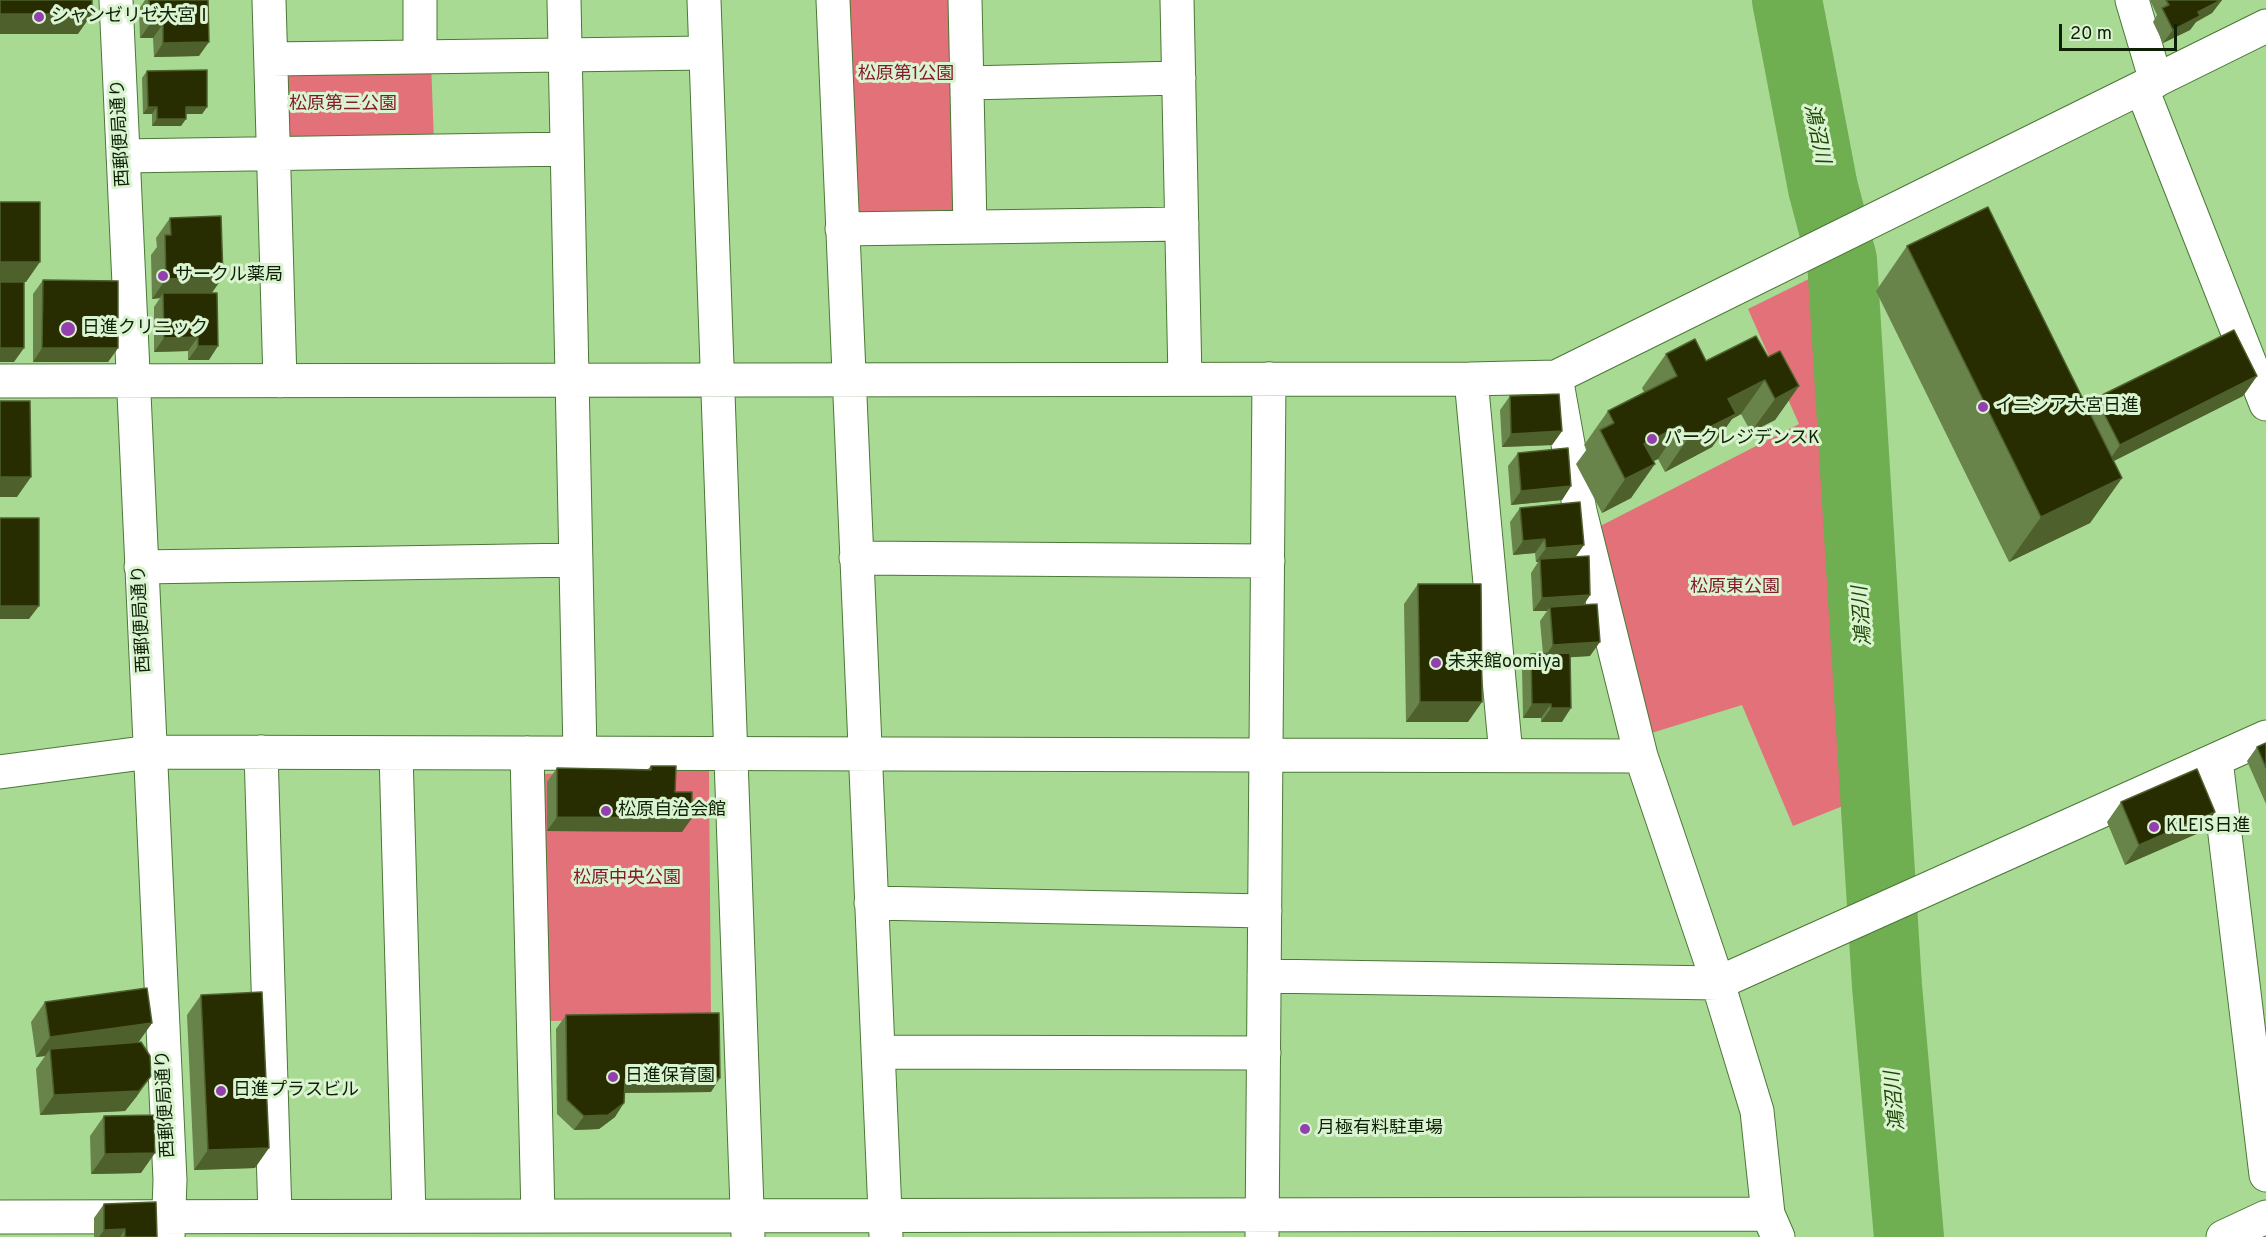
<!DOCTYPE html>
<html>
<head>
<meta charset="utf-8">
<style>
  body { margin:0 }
  #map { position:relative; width:2266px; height:1237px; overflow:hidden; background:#a8da93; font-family:Overpass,sans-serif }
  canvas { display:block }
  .scale { position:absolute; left:2059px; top:24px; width:118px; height:27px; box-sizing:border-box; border:3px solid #0e2005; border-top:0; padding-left:8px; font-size:18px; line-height:21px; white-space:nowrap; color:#0e2005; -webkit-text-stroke:4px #daf3d0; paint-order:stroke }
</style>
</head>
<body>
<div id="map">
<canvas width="2266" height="1237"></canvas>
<div class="scale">20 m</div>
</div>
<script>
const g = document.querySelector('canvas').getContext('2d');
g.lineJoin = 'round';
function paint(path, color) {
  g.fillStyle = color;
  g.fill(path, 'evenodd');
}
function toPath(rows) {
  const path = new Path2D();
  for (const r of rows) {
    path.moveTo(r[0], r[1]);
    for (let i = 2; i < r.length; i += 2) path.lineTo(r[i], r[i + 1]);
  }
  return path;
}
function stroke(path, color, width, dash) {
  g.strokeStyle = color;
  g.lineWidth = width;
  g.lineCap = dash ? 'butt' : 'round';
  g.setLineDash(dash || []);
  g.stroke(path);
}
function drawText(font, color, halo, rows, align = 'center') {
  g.font = font + ' Overpass,"Noto Sans JP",sans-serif';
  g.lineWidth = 6;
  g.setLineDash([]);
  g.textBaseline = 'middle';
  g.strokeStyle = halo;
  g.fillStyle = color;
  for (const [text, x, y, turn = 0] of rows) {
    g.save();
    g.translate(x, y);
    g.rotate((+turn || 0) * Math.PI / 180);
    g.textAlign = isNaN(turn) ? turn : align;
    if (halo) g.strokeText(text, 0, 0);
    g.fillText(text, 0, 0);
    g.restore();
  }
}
paint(toPath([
  [845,0,960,0,965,221,859,221],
  [431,62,434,142,281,145,279,68],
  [1829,269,1868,796,1793,826,1742,705,1632,739,1579,537,1799,424,1748,309],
  [709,770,711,1019,548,1021,540,774]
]), '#e27179');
stroke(toPath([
  [1787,0,1823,188,1842,260,1887,986,1909,1237]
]), '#6fae51', 70);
const minor = toPath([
  [116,0,170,1180,168,1237],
  [269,0,280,381],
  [420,0,420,57],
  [564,0,580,753],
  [704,0,748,1236],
  [833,0,886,1236],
  [965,0,970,227],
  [1177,0,1185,379],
  [2132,0,2156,81],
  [271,59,706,53],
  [967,83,1179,78],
  [2142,89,2266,404],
  [123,156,567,149],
  [842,229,1182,224],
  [1556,377,1580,511,1641,756,1718,983,1757,1111,1768,1214,1778,1237],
  [1471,379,1506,755],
  [0,381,1471,379,1556,377,2266,26],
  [856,558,1268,561],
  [141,567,576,560],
  [261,752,275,1216],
  [396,753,409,1216],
  [527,753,538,1216],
  [2216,760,2266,1175],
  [0,772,150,752,1641,756],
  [871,903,1265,911],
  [1264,976,1718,983,2266,737],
  [878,1052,1264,1053],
  [0,1217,1768,1214],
  [1262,1237,1269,379],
  [2223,1237,2266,1217]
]);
stroke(minor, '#4b7836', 35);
stroke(minor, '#fff', 33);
paint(toPath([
  [145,0,208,0,199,56,154,57,153,38,140,38,139,9],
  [2150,0,2222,0,2212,13,2196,22,2190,30,2163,43,2153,22,2157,15],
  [147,71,207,107,202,114,186,114,181,126,152,126,152,114,143,114,142,78],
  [170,218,223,277,211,293,209,360,188,360,188,351,154,352,154,307,160,298,152,299,151,255,157,247,156,238],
  [1907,246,2088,410,2096,398,2257,376,2243,396,2113,461,2122,478,2090,523,2009,562,1876,291],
  [43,280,118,348,108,362,33,362,33,294],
  [1666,354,1706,361,1768,357,1799,386,1775,420,1751,432,1741,414,1732,419,1712,447,1665,472,1658,459,1653,461,1631,498,1602,513,1576,464,1587,449,1584,445,1608,411,1644,392,1642,388],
  [1510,396,1562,431,1552,445,1502,447,1500,410],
  [1518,453,1571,486,1562,500,1511,505,1508,466],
  [1520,508,1575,557,1590,595,1584,604,1590,656,1570,657,1562,722,1541,722,1541,718,1523,718,1522,668,1531,654,1543,654,1540,621,1547,611,1533,611,1531,573,1538,562,1536,562,1535,553,1513,555,1510,522],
  [1418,584,1468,722,1406,722,1404,604],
  [2266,743,2266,804,2247,761,2257,747],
  [651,766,675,792,682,832,547,831,547,782,557,768,648,769],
  [2121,802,2215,812,2201,832,2125,865,2107,822],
  [201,995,255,1168,194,1170,187,1015],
  [45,1002,152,1023,138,1042,137,1096,125,1111,40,1115,36,1069,45,1056,36,1057,31,1022],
  [566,1015,711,1092,625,1093,615,1117,599,1129,574,1130,557,1114,556,1029],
  [104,1116,141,1173,91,1174,90,1136],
  [104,1204,157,1237,94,1237,94,1218]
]), '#68844a');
paint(toPath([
  [2222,0,2212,13,2196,22,2190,30,2163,43,2173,30,2198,12],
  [0,14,92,14,78,34,0,34],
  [150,24,163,24,153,38,140,38],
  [209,42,199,56,154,57,163,43],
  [148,107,157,107,152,114,143,114],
  [186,107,207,107,202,114,181,114],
  [157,119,186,119,181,126,152,126],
  [0,262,40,262,26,282,0,282],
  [223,277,209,297,163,293,160,298,152,299,166,279],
  [198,337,188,351,154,352,164,338],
  [198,346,218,346,209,360,188,360],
  [0,348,24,348,14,362,0,362],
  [42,348,118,348,108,362,33,362],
  [2257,376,2243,396,2106,465,2120,445],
  [1765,380,1741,414,1732,419,1712,447,1665,472,1688,438,1728,399],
  [1799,386,1775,420,1751,432,1775,399],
  [1681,425,1658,459,1624,476,1644,444],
  [1562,431,1552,445,1502,447,1511,434],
  [1655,464,1631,498,1602,513,1625,479],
  [0,477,31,477,17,497,0,497],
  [2122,478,2090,523,2009,562,2041,517],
  [1571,486,1562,500,1511,505,1521,491],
  [1545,539,1535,553,1513,555,1523,541],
  [1584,545,1574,559,1540,559,1538,562,1536,562,1546,548],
  [1590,595,1581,609,1550,607,1547,611,1533,611,1542,598],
  [0,606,39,606,29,619,0,619],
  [1600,642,1590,656,1543,659,1553,645],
  [1420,702,1482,702,1468,722,1406,722],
  [1532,704,1551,704,1541,718,1523,718],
  [1551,708,1571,708,1562,722,1541,722],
  [2215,812,2201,832,2125,865,2139,845],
  [557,817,692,818,682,832,547,831],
  [152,1023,138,1043,50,1049,45,1056,36,1057,50,1037],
  [151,1076,137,1096,125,1111,40,1115,54,1095],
  [720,1078,711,1092,615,1093,625,1079],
  [624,1103,615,1117,599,1129,574,1130,584,1116],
  [269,1148,255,1168,194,1170,208,1150],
  [155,1153,141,1173,91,1174,105,1154],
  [125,1229,120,1237,99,1237,104,1230]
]), '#4e612c');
const building = toPath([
  [0,0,92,0,92,14,0,14,0,0],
  [149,0,208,0,209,42,163,43,163,24,150,24,149,0],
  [2166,0,2221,0,2198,12,2200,16,2173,30,2162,8,2169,5,2166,0],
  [207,70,207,107,186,107,186,119,157,119,157,107,148,107,147,71,207,70],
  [0,202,40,202,40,262,0,262,0,202],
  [1988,207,2122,478,2041,517,1907,246,1988,207],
  [221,216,223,277,166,279,165,235,171,235,170,218,221,216],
  [43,280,118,281,118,348,42,348,43,280],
  [0,282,24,282,24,348,0,348,0,282],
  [163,293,217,293,218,346,198,346,198,337,164,338,163,293],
  [2234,330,2257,376,2120,445,2096,398,2234,330],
  [1756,336,1768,357,1780,351,1799,386,1775,399,1765,380,1728,399,1736,414,1688,438,1681,425,1644,444,1655,464,1625,479,1600,430,1614,423,1608,411,1677,376,1666,354,1695,339,1706,361,1756,336],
  [1559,394,1562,431,1511,434,1510,396,1559,394],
  [0,401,30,401,31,477,0,477,0,401],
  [1568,448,1571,486,1521,491,1518,453,1568,448],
  [1580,502,1584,545,1546,548,1545,539,1523,541,1520,508,1580,502],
  [0,518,39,518,39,606,0,606,0,518],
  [1589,556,1590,595,1542,598,1540,559,1589,556],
  [1418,584,1481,584,1482,702,1420,702,1418,584],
  [1597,604,1600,642,1553,645,1550,607,1597,604],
  [1570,653,1571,708,1551,708,1551,704,1532,704,1531,654,1570,653],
  [2266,743,2266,768,2257,747,2266,743],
  [651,766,676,766,675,792,692,792,692,818,557,817,557,768,651,770,651,766],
  [2197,769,2215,812,2139,845,2121,802,2197,769],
  [147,988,152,1023,50,1037,45,1002,147,988],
  [262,992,269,1148,208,1150,201,995,262,992],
  [719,1013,720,1078,625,1079,624,1103,608,1115,584,1116,567,1100,566,1015,719,1013],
  [141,1042,150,1056,151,1076,139,1091,54,1095,50,1049,141,1042],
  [154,1115,155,1153,105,1154,104,1116,154,1115],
  [156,1202,157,1237,125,1237,125,1229,104,1230,104,1204,156,1202]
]);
paint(building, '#272d00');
stroke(building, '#4e612c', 1.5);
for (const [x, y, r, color] of [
  [39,17,6,"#9340ae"],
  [163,276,6,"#9340ae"],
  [68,329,8,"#9340ae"],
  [1983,407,6,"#9340ae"],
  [1652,439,6,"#9340ae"],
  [1436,663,6,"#9340ae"],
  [606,811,6,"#9340ae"],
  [2154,827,6,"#9340ae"],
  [613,1077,6,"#9340ae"],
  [221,1091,6,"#9340ae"],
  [1305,1129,6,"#9340ae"]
]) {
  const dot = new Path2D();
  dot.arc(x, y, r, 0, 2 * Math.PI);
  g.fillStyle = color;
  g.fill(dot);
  stroke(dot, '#daf3d0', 2);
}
drawText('18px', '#0e2005', '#daf3d0', [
  ["シャンゼリゼ大宮Ⅰ",51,17],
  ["サークル薬局",175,276],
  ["日進クリニック",82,329],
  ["イニシア大宮日進",1995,407],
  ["パークレジデンスK",1664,439],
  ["未来館oomiya",1448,663],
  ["松原自治会館",618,811],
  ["KLEIS日進",2166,827],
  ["日進保育園",625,1077],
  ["日進プラスビル",233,1091],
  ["月極有料駐車場",1317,1129]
], 'left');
drawText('18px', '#821b2d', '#daf3d0', [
  ["松原第1公園",906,75],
  ["松原第三公園",343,105],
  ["松原東公園",1735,588],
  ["松原中央公園",627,879]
]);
drawText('18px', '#0e2005', '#daf3d0', [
  ["西郵便局通り",122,133,-93],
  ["西郵便局通り",143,619,-93],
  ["西郵便局通り",167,1104,-93]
]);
drawText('italic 20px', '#1e4704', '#daf3d0', [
  ["鴻沼川",1815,134,78],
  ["鴻沼川",1864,616,-94],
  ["鴻沼川",1897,1101,-95]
]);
</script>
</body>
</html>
